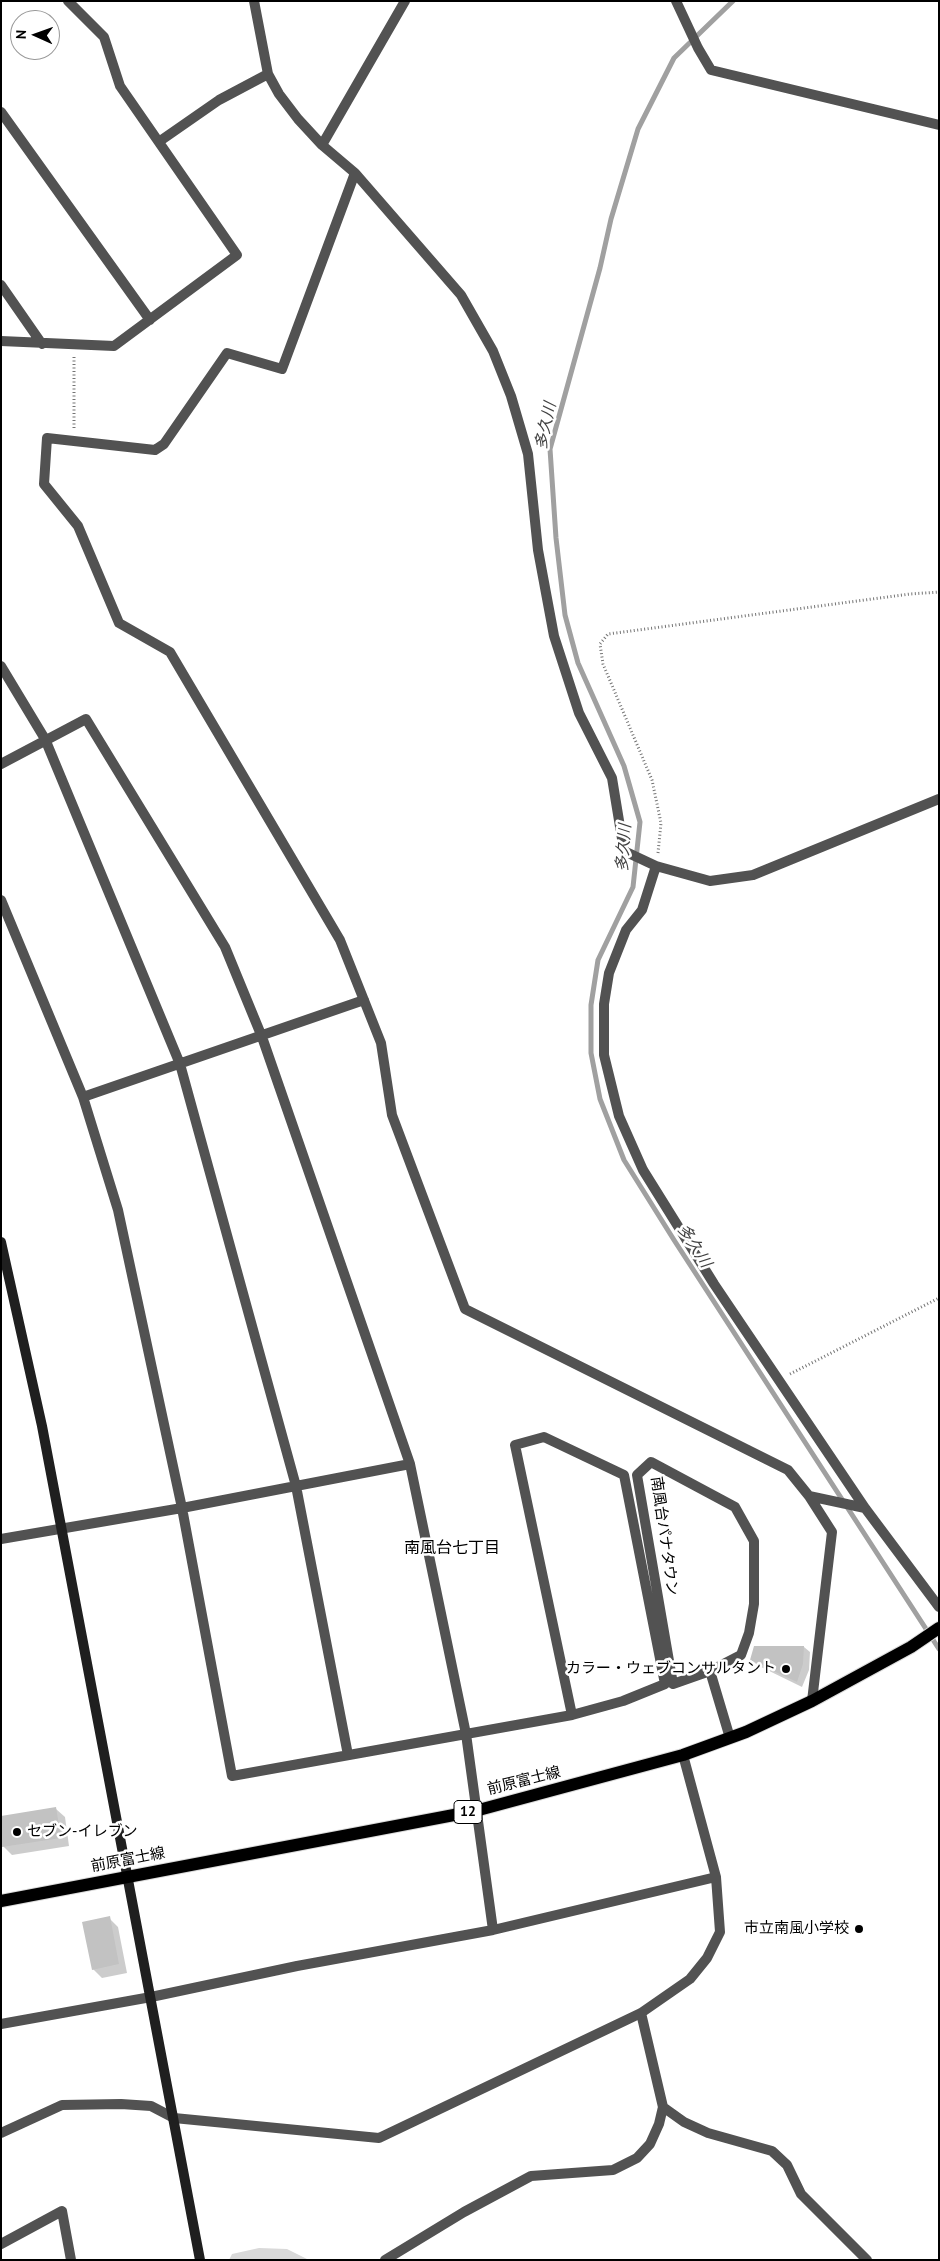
<!DOCTYPE html>
<html>
<head>
<meta charset="utf-8">
<style>
  body { margin:0 }
  #map { position:relative; width:940px; height:2261px; overflow:hidden; background:#fff; font-family:"PT Sans",sans-serif }
  canvas { display:block }
  .frame { position:absolute; inset:0; border:2px solid #000; pointer-events:none }
  .north { position:absolute; left:10px; top:10px; width:50px; height:50px; box-sizing:border-box; background:#fff; border:1px solid #999; border-radius:50%; rotate:272deg; font-size:14px; font-weight:700; line-height:20px; text-align:center; color:#000 }
  .north::after { content:''; display:block; margin:auto; width:18px; height:22px; background:#000; clip-path:polygon(50% 0,100% 100%,50% 72%,0 100%) }
</style>
</head>
<body>
<div id="map">
<canvas width="940" height="2261"></canvas>
<div class="frame"></div>
<div class="north">N</div>
</div>
<script>
const g = document.querySelector('canvas').getContext('2d');
g.lineJoin = 'round';
function paint(path, color) {
  g.fillStyle = color;
  g.fill(path, 'evenodd');
}
function toPath(rows) {
  const path = new Path2D();
  for (const r of rows) {
    path.moveTo(r[0], r[1]);
    for (let i = 2; i < r.length; i += 2) path.lineTo(r[i], r[i + 1]);
  }
  return path;
}
function stroke(path, color, width, dash) {
  g.strokeStyle = color;
  g.lineWidth = width;
  g.lineCap = dash ? 'butt' : 'round';
  g.setLineDash(dash || []);
  g.stroke(path);
}
function drawText(font, color, halo, rows, align = 'center') {
  g.font = font + ' "PT Sans","Noto Sans JP",sans-serif';
  g.lineWidth = 5;
  g.setLineDash([]);
  g.textBaseline = 'middle';
  g.strokeStyle = halo;
  g.fillStyle = color;
  for (const [text, x, y, turn = 0] of rows) {
    g.save();
    g.translate(x, y);
    g.rotate((+turn || 0) * Math.PI / 180);
    g.textAlign = isNaN(turn) ? turn : align;
    if (halo) g.strokeText(text, 0, 0);
    g.fillText(text, 0, 0);
    g.restore();
  }
}
paint(toPath([
  [259,2248,287,2249,309,2260,229,2260,232,2254]
]), '#d9d9d9');
paint(toPath([
  [804,1647,810,1652,809,1670,802,1687,757,1665,751,1659],
  [56,1809,65,1817,69,1846,12,1855,3,1846,1,1817],
  [109,1918,118,1927,127,1973,102,1978,93,1969]
]), '#0003');
stroke(toPath([
  [733,1,674,58,638,129,611,219,600,268,550,449,556,538,565,615,578,663,624,766,640,822,633,887,598,960,591,1005,591,1053,600,1099,624,1160,674,1240,939,1649]
]), '#a0a0a0', 5);
paint(toPath([
  [754,1646,804,1646,803,1664,797,1682,750,1660],
  [56,1807,61,1838,2,1847,1,1816],
  [110,1916,119,1964,92,1970,82,1922]
]), '#c2c2c2');
const primary = toPath([
  [1,1901,475,1811,683,1755,746,1732,812,1701,911,1647,939,1628]
]);
stroke(primary, '#dbdbdb', 14);
stroke(toPath([
  [74,357,74,428],
  [658,853,661,823,652,780,603,664,600,644,608,634,910,594,939,592],
  [790,1374,939,1298]
]), '#747474', 3, [1, 2.5]);
stroke(toPath([
  [254,1,268,74,279,94,298,119,322,145,355,173,282,369,227,353,164,444,155,450,47,438,44,484,78,526,119,623,170,652,340,940,381,1043,392,1115,465,1309,788,1470,809,1496,832,1532,812,1701],
  [676,1,698,48,711,70,939,125],
  [1,112,150,320],
  [160,141,219,100,268,74],
  [322,145,405,1],
  [355,173,461,295,493,351,511,396,528,454,538,550,554,636,579,713,612,778,624,851,656,866,710,881,753,875,939,799],
  [1,285,42,344],
  [1,341,114,346,237,255,120,86,104,37,68,1],
  [1,666,45,739,180,1064,296,1486,348,1755],
  [1,764,86,719,225,947,262,1037,410,1464,466,1734,493,1930],
  [656,866,642,910,626,930,609,973,604,1004,604,1055,619,1116,643,1170,714,1284,865,1508,939,1607],
  [1,900,83,1097,118,1210,182,1508,232,1776,572,1715,623,1701,665,1684,624,1475,544,1437,515,1445,572,1715],
  [83,1097,364,1000],
  [809,1496,865,1508],
  [1,1539,182,1508,410,1464],
  [710,1671,673,1684,637,1475,651,1462,735,1507,754,1541,754,1604,749,1633,741,1655,710,1671,730,1738],
  [1,2024,151,1997,297,1966,493,1930,716,1877],
  [663,2107,684,2122,708,2133,772,2151,787,2165,801,2194,867,2260],
  [1,2133,62,2105,121,2104,151,2106,174,2118,379,2138,641,2013,690,1979,707,1958,720,1932,716,1877,683,1755],
  [1,2244,62,2211,71,2260],
  [385,2260,464,2212,531,2176,613,2170,637,2158,650,2144,659,2124,663,2107,641,2013]
]), '#525252', 10);
stroke(toPath([
  [1,1242,42,1426,200,2260]
]), '#1f1f1f', 10);
stroke(primary, '#000', 12);
for (const [x, y, r, color] of [
  [786,1669,5,"#000"],
  [17,1832,5,"#000"],
  [859,1929,5,"#000"]
]) {
  const dot = new Path2D();
  dot.arc(x, y, r, 0, 2 * Math.PI);
  g.fillStyle = color;
  g.fill(dot);
  stroke(dot, '#fff', 2);
}
for (const [x, y, w] of [
  [468,1812,28]
]) {
  const box = new Path2D();
  box.roundRect(x - w / 2, y - 11.5, w, 23, 4);
  g.fillStyle = '#fff';
  g.fill(box);
  stroke(box, '#000', 1);
}
drawText('bold 14px', '#000', null, [
  ["12",468,1812]
]);
drawText('15px', '#000', '#fff', [
  ["南風台パナタウン",664,1536,82],
  ["前原富士線",524,1781,-14],
  ["前原富士線",128,1860,-11]
]);
drawText('15px', '#000', '#fff', [
  ["カラー・ウェブコンサルタント",776,1669],
  ["セブン-イレブン",27,1832,"left"],
  ["市立南風小学校",849,1929]
], 'right');
drawText('italic 16px', '#414141', '#fff', [
  ["多久川",546,426,-78],
  ["多久川",624,848,-86],
  ["多久川",694,1246,57]
]);
drawText('16px', '#000', '#fff', [
  ["南風台七丁目",452,1548]
]);
</script>
</body>
</html>
